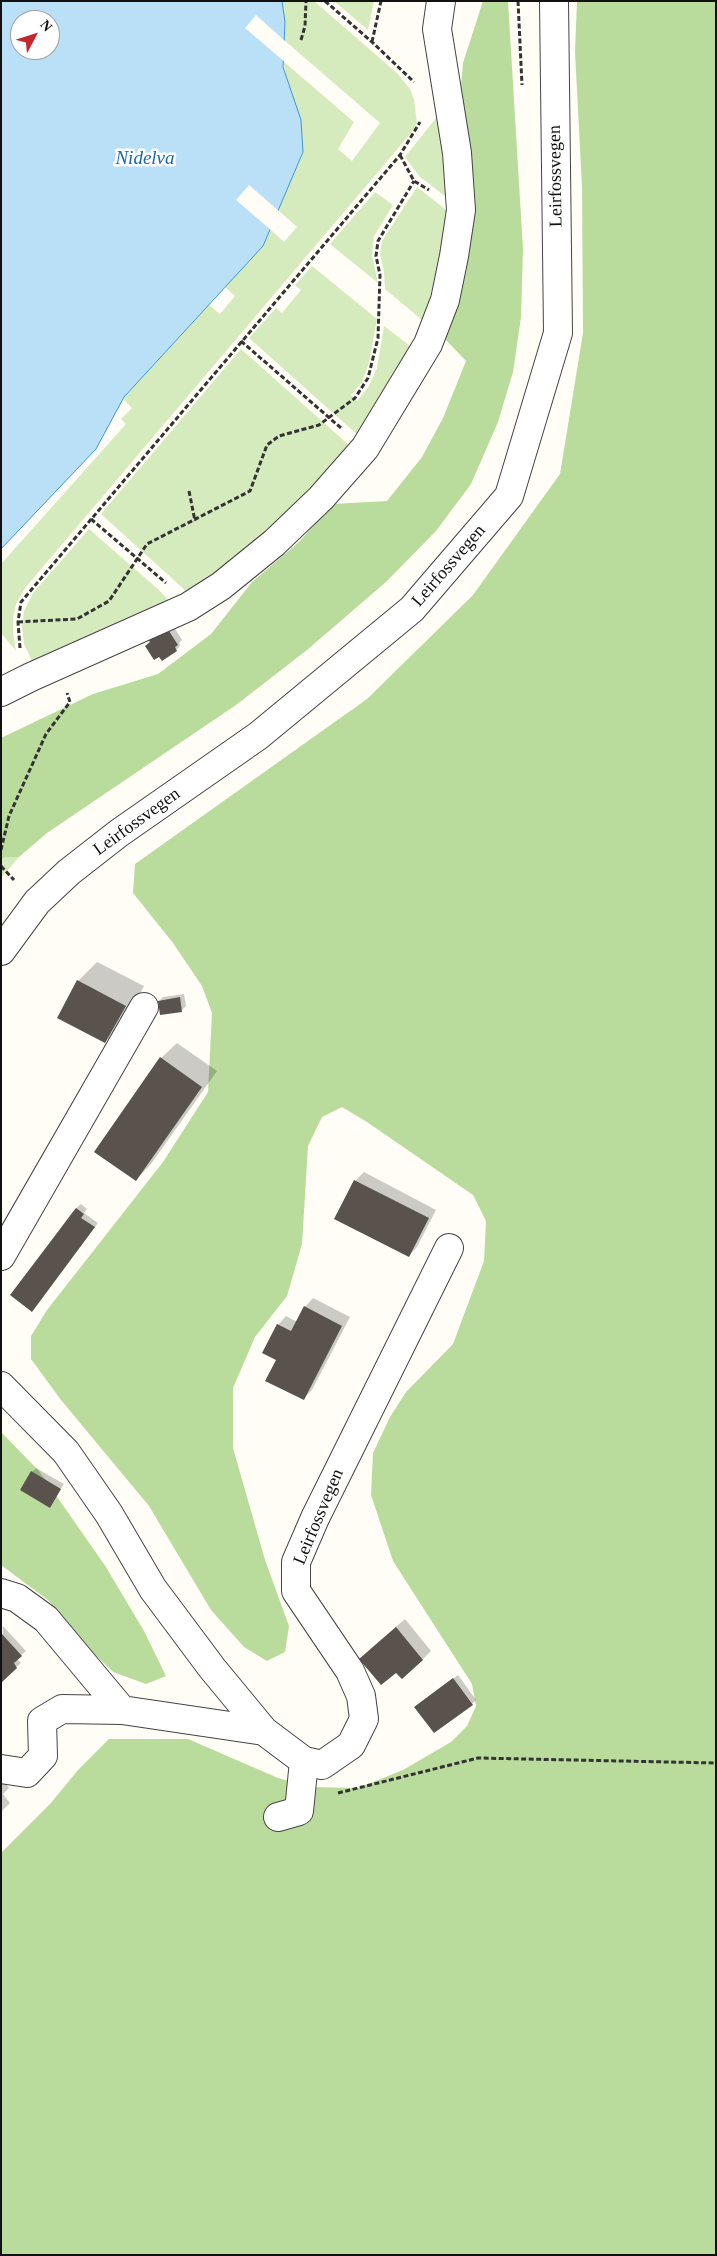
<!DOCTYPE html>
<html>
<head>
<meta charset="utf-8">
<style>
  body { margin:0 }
  #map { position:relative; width:717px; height:2256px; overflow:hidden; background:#fffdf5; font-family:"Times New Roman",serif }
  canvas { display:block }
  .frame { position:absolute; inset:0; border:2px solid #111; pointer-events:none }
  .north { position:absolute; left:10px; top:10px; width:50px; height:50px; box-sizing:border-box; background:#fff; border:1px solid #a0a0a0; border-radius:50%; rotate:50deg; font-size:14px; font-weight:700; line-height:20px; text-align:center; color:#111 }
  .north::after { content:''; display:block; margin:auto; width:18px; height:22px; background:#c4262e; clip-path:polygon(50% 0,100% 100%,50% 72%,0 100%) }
</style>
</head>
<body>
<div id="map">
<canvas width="717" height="2256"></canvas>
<div class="frame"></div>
<div class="north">N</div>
</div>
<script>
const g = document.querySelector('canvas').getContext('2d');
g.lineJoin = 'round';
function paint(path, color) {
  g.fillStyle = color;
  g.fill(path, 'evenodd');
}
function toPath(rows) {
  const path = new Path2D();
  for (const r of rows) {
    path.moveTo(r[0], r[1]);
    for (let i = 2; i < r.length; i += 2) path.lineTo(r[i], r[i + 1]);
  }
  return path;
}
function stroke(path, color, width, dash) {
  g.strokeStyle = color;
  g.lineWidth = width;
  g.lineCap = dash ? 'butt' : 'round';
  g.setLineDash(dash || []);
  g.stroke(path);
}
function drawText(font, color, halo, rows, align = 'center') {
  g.font = font + ' "Times New Roman",serif';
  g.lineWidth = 5;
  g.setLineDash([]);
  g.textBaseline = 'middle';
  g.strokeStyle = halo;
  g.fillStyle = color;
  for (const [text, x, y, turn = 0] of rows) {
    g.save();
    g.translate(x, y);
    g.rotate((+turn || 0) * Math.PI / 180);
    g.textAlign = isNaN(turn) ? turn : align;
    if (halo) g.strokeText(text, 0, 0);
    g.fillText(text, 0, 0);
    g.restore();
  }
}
paint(toPath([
  [282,1,314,1,398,74,410,89,414,99,417,123,411,133,25,588,16,604,13,617,13,633,16,651,1,633,1,564,126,424,121,419,132,408,123,399,124,397,209,305,220,314,235,296,225,287,263,246,270,229,284,242,297,227,278,210,303,152,283,61,354,122,338,149,352,161,380,123,284,40,285,22],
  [334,1,374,1,368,30],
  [441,117,450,200,419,176,405,157,436,118],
  [417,187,450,213,450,229,423,321,385,289,384,272,380,254,382,241],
  [375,192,393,205,374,236,372,255,378,283,330,244],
  [312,266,377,319,369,363,362,382,351,395,357,401,369,386,377,368,384,326,410,346,360,437,249,338,276,308,282,313,301,290,295,285],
  [241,349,351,447,333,473,241,558,188,593,101,514],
  [89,529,159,590,171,603,33,663,24,644,22,626,24,611,33,593],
  [19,857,1,878,1,858]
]), '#d5ebbd');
paint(toPath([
  [483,1,508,1,523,249,521,317,513,372,498,422,471,484,436,531,386,582,307,650,236,705,47,833,19,857,1,858,1,738,93,694,158,674,211,634,252,582,299,542,333,504,387,501,422,457,443,418,466,361,444,338,464,274,462,220,455,153,463,63],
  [577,1,716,1,716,2255,1,2255,1,1853,50,1804,78,1770,109,1739,188,1739,278,1778,310,1787,358,1788,403,1770,451,1742,467,1726,476,1706,472,1684,393,1561,371,1495,373,1453,390,1417,406,1392,453,1344,484,1261,486,1221,473,1195,367,1122,342,1107,322,1117,308,1146,302,1244,287,1296,255,1337,233,1388,233,1448,265,1560,289,1626,285,1652,267,1661,244,1647,211,1610,149,1506,61,1400,31,1359,31,1336,47,1310,163,1162,208,1092,212,1013,202,986,173,943,133,893,135,864,367,699,473,595,560,474,583,333,582,187,575,52],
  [1,1432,39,1471,106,1567,144,1631,166,1676,146,1684,113,1672,80,1640,48,1600,1,1565]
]), '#b9dc9c');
const water = toPath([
  [1,1,282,1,285,22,283,67,301,120,303,152,263,246,124,397,96,449,1,549,1,1],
  [20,20,50,20,50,50,20,50,20,20]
]);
paint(water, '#b9e0f7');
stroke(water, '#3f96cf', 1);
paint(toPath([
  [256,15,286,42,286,63,245,28],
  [249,185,280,212,272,231,236,200]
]), '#fffdf5');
paint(toPath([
  [174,627,182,640,179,643,180,646,176,650,151,641,150,639],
  [97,962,144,986,124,1023,105,1042,78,981],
  [184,994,186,1006,182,1010,159,1001,163,997],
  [177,1043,217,1071,151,1164,136,1180,161,1058],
  [364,1172,436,1210,417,1247,409,1256,355,1181],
  [81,1204,87,1209,84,1213,98,1223,32,1311,12,1295,73,1211],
  [313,1298,350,1317,312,1390,303,1399,278,1360,278,1325,286,1316,297,1322,305,1307],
  [36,1468,64,1484,50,1506,32,1472],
  [405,1619,431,1651,422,1660,369,1650],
  [3,1626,26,1651,17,1659,21,1663,1,1681],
  [458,1675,476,1700,472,1704,420,1703],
  [1,1777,9,1788,3,1794,10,1803,1,1812]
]), '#0003');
paint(toPath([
  [163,629,166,633,169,631,178,645,175,647,177,651,162,661,159,657,154,660,145,646,150,642,148,639],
  [77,980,126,1006,105,1043,57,1018],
  [180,997,182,1012,160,1015,158,1001],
  [160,1057,202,1087,136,1181,94,1152],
  [354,1180,429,1218,409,1257,334,1219],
  [76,1208,84,1214,81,1218,95,1227,32,1312,10,1295],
  [304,1306,342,1326,304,1400,265,1381,276,1360,262,1353,277,1324,291,1331],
  [31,1471,61,1489,50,1508,20,1490],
  [396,1627,423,1660,402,1679,396,1673,381,1685,359,1659],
  [1,1633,22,1656,14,1663,17,1668,1,1683],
  [453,1678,473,1705,434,1733,414,1707]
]), '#5a524d');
const minor = toPath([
  [1,692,31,677,188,607,221,586,274,543,321,498,365,448,428,344,445,300,454,256,461,210,457,153,437,29,441,1],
  [1,951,37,902,69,872,119,833,258,736,412,609,509,496,558,333,554,1],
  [1,1256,144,1007],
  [1,1386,66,1452,109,1514,153,1589,212,1668,264,1731,304,1761,322,1765,351,1745,364,1719,361,1696,350,1671,296,1591,296,1562,315,1518,449,1248],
  [1,1593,17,1598,46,1619,122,1710,264,1731],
  [1,1769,27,1773,43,1756,42,1721,62,1709,122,1710],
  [278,1817,299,1811,304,1761]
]);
stroke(minor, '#444', 30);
stroke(toPath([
  [325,1,372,42,414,82],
  [518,1,522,85],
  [301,40,305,26,306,1],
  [372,42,381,1],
  [400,155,414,181,429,190],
  [241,341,341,428],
  [189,491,195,521],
  [91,519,166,583],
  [18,622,77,619,109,601,147,544,250,491,267,445,279,436,319,425,355,398,368,378,378,338,380,275,376,256,378,241,414,181],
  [20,648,18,622,21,602,400,155,420,122],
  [1,850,9,816,46,734,70,702,67,693],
  [1,866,14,880],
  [338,1793,478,1758,716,1763]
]), '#333', 3, [5, 2.5]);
stroke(minor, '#fff', 28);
drawText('18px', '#111', '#fff', [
  ["Leirfossvegen",556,176,-91],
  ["Leirfossvegen",449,566,-49],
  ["Leirfossvegen",137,822,-36],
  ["Leirfossvegen",319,1517,-67]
]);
drawText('italic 19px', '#1768a6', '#fff', [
  ["Nidelva",145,159]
]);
</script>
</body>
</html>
